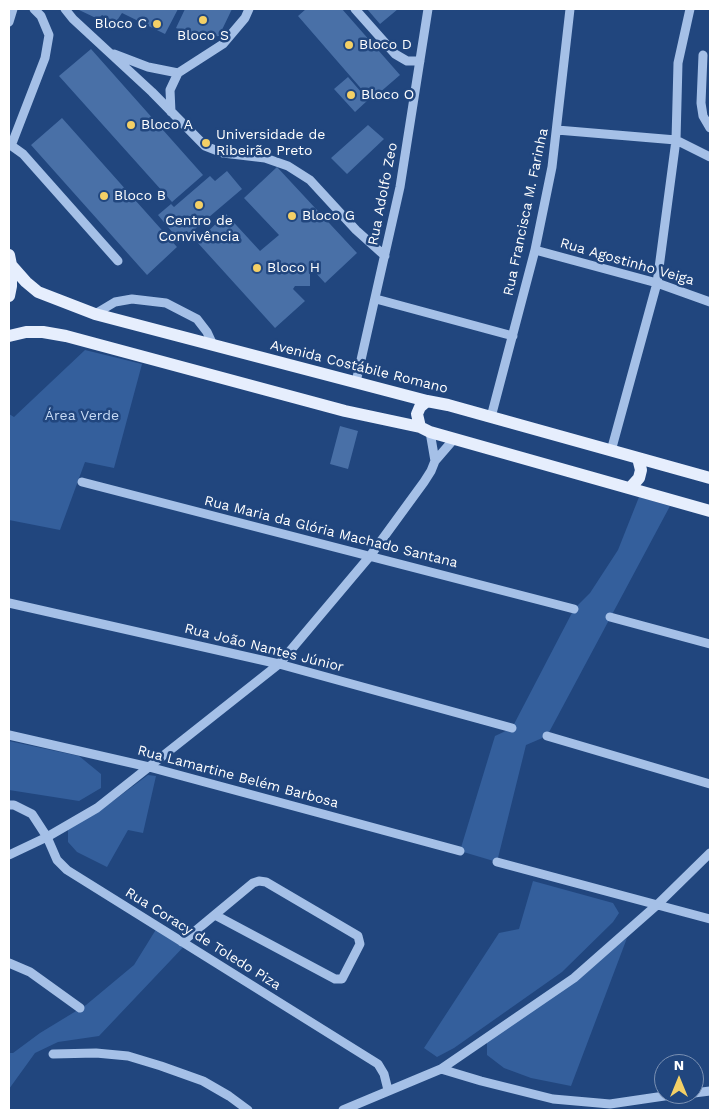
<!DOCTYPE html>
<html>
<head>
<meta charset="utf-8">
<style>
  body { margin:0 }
  #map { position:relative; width:719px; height:1119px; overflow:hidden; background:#21467e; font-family:"Work Sans",sans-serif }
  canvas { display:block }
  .frame { position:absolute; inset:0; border:10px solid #fff; pointer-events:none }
  .north { position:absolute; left:654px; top:1054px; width:50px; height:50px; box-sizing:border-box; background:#21467e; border:1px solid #7a90b2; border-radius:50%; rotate:0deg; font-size:14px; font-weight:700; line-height:20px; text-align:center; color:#fff }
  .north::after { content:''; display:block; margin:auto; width:18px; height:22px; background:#f4d066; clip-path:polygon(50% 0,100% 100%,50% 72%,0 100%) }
</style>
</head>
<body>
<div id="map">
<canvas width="719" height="1119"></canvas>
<div class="frame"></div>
<div class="north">N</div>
</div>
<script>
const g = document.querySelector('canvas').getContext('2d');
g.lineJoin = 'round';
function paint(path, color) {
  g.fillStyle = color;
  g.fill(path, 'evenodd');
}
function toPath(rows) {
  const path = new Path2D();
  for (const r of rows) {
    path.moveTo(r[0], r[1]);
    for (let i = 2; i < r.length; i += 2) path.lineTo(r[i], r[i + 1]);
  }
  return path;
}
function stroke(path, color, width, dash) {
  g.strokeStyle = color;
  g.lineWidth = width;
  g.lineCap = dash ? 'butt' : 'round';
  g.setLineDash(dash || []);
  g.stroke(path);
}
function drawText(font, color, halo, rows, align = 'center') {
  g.font = font + ' "Work Sans",sans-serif';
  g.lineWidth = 5;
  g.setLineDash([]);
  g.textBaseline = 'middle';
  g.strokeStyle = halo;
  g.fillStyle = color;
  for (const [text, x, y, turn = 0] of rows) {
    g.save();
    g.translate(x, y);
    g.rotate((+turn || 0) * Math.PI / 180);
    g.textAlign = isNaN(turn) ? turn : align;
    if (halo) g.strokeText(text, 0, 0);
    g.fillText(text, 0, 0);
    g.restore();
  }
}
paint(toPath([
  [85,350,142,364,114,468,85,462,60,530,9,520,9,414,14,417],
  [639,497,670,506,547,736,526,745,497,862,460,851,495,736,512,728,574,609,590,593,618,550],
  [9,741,79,756,101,774,101,788,79,801,9,790],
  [148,775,156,776,143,833,128,830,107,867,77,852,68,842,68,829,113,801],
  [533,881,613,903,619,913,613,922,562,972,454,1048,437,1057,424,1048,499,933,519,929],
  [160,923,189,941,99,1036,58,1042,35,1053,9,1089,9,1053,13,1053,40,1033,86,1005,134,965],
  [627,938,571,1086,531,1078,504,1068,487,1055,487,1038,574,978]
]), '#345f9c');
paint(toPath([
  [77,9,178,9,165,34,122,13,116,22,102,15,98,19],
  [185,9,232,9,219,36,200,38,176,28],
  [306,9,342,9,400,75,371,100,298,16],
  [367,9,398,9,380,24],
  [91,49,203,175,172,202,59,76],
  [348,77,368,100,355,112,334,89],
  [62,118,177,247,147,275,31,145],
  [368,125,384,139,347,174,331,158],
  [277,167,357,253,325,283,314,271,310,273,310,286,295,286,293,289,305,301,275,328,197,242,226,214,260,251,279,235,244,198],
  [227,171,242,189,189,234,187,231,178,239,158,215,171,204,174,207,210,176,215,181],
  [340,426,358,431,348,469,330,464]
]), '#4970a7');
stroke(toPath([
  [65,9,73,19,152,92,205,146,223,153,265,158,288,166,310,180,356,230,385,256],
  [355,9,395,54,407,61,420,61],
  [9,22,13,9],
  [114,54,148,67,178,73,223,44,245,18,249,9],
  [703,55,701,103,703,116,710,128],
  [171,112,170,90,178,73],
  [557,130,676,140,710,157],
  [9,144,23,154,118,261],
  [11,146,45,58,49,35,41,16,34,9],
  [535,250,657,283,710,302],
  [376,299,513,336],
  [95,314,115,302,132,299,166,303,197,319,207,332,213,345],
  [356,382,400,187,428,9],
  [491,417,535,250,552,167,570,9],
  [430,432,435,461],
  [611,451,657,283,676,140,678,63,690,9],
  [82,482,574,609],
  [9,603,279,664,512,728],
  [610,617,710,644],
  [9,735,149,767,460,851],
  [547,736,710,784],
  [9,805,14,805,32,814,47,837,57,860,67,870,378,1064,384,1074,388,1090],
  [9,855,47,837,97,808,279,664,370,556,424,482,431,471,435,461,454,439],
  [497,862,710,919],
  [182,942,253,883,259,881,266,882,358,936,360,944,342,979,335,979,215,915],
  [9,963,30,972,80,1008],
  [53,1054,96,1053,128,1056,161,1066,203,1081,229,1096,248,1110],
  [441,1069,481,1081,553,1099,610,1104,678,1094],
  [694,1093,710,1091],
  [343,1110,441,1069,574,978,658,904,710,853]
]), '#a5c0e7', 9);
stroke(toPath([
  [9,255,11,265,11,286,9,296],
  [11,265,26,282,38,292,95,314,427,401,448,405,710,478],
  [9,336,26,332,43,332,66,336,345,411,420,427,430,432,710,511],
  [420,427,417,414,420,407,427,401],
  [630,488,639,478,641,470,638,458]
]), '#e6eefd', 12);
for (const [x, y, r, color] of [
  [203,20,5,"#f4d066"],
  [157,24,5,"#f4d066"],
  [349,45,5,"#f4d066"],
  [351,95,5,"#f4d066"],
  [131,125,5,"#f4d066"],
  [206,143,5,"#f4d066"],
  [104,196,5,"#f4d066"],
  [199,205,5,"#f4d066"],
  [292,216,5,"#f4d066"],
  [257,268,5,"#f4d066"]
]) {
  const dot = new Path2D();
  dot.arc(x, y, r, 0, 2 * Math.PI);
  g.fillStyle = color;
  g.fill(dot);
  stroke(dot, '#21467e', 2);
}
drawText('14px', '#fff', '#21467e', [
  ["Bloco C",147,24,"right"],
  ["Bloco S",203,36,"center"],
  ["Bloco D",359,45],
  ["Bloco O",361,95],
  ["Bloco A",141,125],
  ["Universidade de",216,135],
  ["Ribeirão Preto",216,151],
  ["Bloco B",114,196],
  ["Bloco G",302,216],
  ["Centro de",199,221,"center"],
  ["Convivência",199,237,"center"],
  ["Bloco H",267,268]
], 'left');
drawText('14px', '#fff', '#21467e', [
  ["Rua Adolfo Zeo",383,194,-79],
  ["Rua Francisca M. Farinha",526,212,-78],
  ["Rua Agostinho Veiga",627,262,16],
  ["Avenida Costábile Romano",359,367,14],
  ["Rua Maria da Glória Machado Santana",331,532,14],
  ["Rua João Nantes Júnior",264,648,14],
  ["Rua Lamartine Belém Barbosa",238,777,15],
  ["Rua Coracy de Toledo Piza",203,939,32]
]);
drawText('14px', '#c8dbf5', '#21467e', [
  ["Área Verde",82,416]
]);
</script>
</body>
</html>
